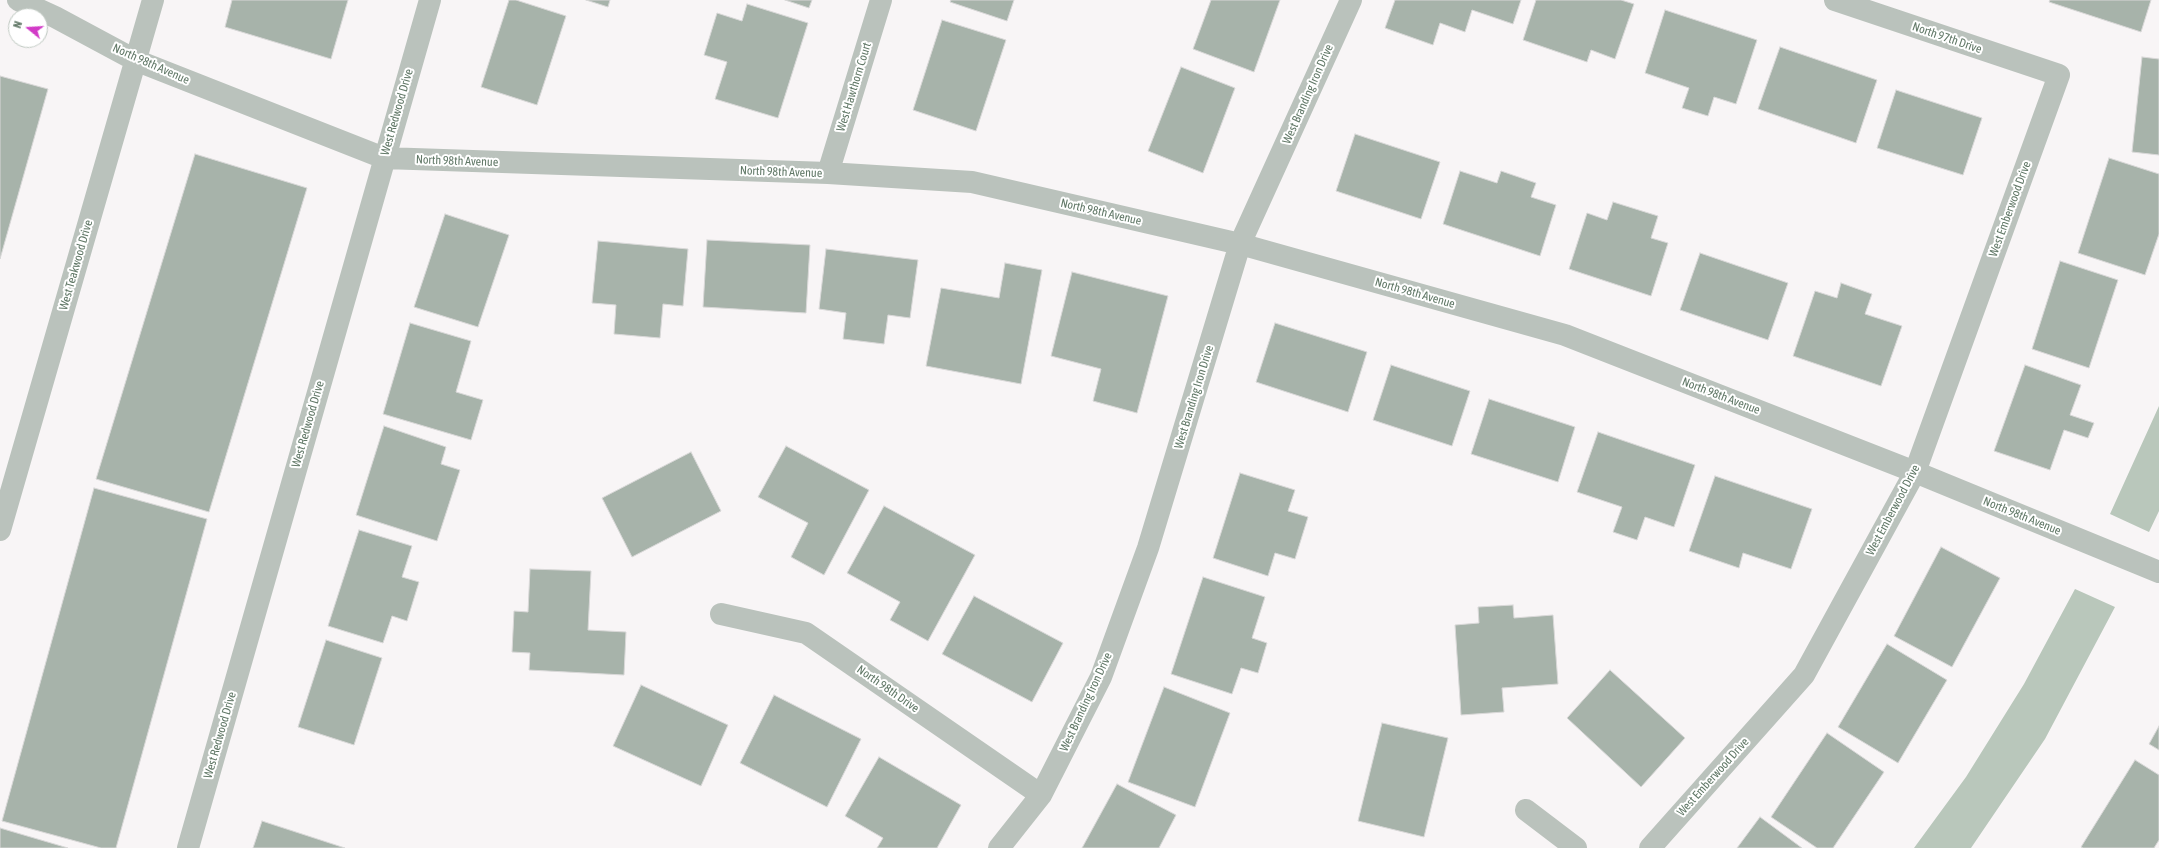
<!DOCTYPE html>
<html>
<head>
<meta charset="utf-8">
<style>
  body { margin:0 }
  #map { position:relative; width:2159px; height:848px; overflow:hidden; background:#f8f5f6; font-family:"Asap Condensed",sans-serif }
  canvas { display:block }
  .north { position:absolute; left:8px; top:8px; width:40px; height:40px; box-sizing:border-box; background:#fff; border:1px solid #c0c9c2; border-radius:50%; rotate:288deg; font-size:11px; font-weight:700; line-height:16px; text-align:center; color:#617867 }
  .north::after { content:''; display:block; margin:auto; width:14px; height:18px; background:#d23ac7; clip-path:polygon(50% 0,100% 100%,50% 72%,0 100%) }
</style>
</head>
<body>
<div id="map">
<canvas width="2159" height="848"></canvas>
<div class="north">N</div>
</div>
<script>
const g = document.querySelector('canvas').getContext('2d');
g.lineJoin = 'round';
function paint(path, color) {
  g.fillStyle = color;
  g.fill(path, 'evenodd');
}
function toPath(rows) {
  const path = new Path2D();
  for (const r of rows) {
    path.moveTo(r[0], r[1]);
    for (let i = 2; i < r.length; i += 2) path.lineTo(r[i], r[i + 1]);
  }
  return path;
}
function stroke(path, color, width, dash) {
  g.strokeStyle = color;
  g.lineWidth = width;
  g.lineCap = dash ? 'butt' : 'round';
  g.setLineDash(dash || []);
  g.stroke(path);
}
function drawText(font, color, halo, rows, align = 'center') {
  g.font = font + ' "Asap Condensed",sans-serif';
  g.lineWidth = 4;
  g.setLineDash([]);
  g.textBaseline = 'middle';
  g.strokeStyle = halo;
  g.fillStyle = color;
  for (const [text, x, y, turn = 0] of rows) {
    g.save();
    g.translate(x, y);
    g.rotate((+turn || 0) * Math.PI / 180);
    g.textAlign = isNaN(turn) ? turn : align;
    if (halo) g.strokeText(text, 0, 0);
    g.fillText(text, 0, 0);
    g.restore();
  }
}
paint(toPath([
  [2159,406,2159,511,2149,532,2110,514],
  [2075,589,2115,607,2045,739,1971,848,1914,848,1966,777,2024,684]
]), '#b9c7bb');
const building = toPath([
  [232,0,348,0,331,59,225,27,232,0],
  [509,0,516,0,566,16,537,105,481,87,509,0],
  [586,0,610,0,608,7,586,0],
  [785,0,812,0,809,8,785,0],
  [951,0,1014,0,1007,21,950,2,951,0],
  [1211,0,1280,0,1254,72,1193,49,1211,0],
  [1395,0,1521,0,1513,24,1472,10,1465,32,1440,23,1433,45,1385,28,1395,0],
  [1536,0,1621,0,1634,4,1615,59,1591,50,1587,62,1523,40,1536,0],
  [2050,0,2151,0,2141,32,2049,2,2050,0],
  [747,4,808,23,778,118,715,99,727,62,704,55,717,13,742,21,747,4],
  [1665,10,1757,40,1736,104,1714,97,1708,116,1682,108,1689,88,1645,73,1665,10],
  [942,20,1006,40,976,131,913,110,942,20],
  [1780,47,1877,80,1856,143,1758,109,1780,47],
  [2142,57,2159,59,2159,155,2132,152,2142,57],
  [1181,67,1235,88,1203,173,1148,151,1181,67],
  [0,76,48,89,0,259,0,76],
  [1896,90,1982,118,1963,175,1877,148,1896,90],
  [1355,134,1440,162,1421,219,1336,191,1355,134],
  [195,154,307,188,209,512,96,479,195,154],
  [2109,158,2159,174,2159,234,2145,275,2078,253,2109,158],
  [1460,171,1497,183,1501,171,1536,183,1531,197,1556,205,1540,256,1443,224,1460,171],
  [1613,202,1658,216,1651,238,1668,243,1651,296,1569,269,1587,213,1607,220,1613,202],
  [445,214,509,235,478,327,414,307,445,214],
  [707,240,810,245,806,313,703,307,707,240],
  [598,241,688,249,683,306,663,304,660,338,614,334,616,305,592,303,598,241],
  [826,249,918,260,910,318,888,315,884,344,843,339,846,313,819,309,826,249],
  [1700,253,1788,283,1768,340,1680,310,1700,253],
  [2060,261,2118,280,2089,368,2032,349,2060,261],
  [1005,263,1042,270,1021,384,926,366,941,288,999,298,1005,263],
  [1072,272,1168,296,1137,413,1093,401,1101,369,1051,356,1072,272],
  [1841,283,1872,294,1865,314,1902,326,1881,386,1793,356,1815,291,1837,298,1841,283],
  [410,323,471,341,456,392,483,400,471,440,383,414,410,323],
  [1275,323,1367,352,1348,412,1256,382,1275,323],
  [1391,365,1470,391,1452,446,1373,420,1391,365],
  [2025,365,2081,385,2070,415,2094,423,2088,438,2064,430,2050,470,1994,451,2025,365],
  [1489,399,1575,427,1558,482,1471,454,1489,399],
  [384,426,446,447,441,464,460,470,437,541,356,515,384,426],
  [1598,432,1695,465,1674,527,1645,517,1637,540,1613,532,1622,507,1577,492,1598,432],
  [786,446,869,490,824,575,791,557,808,523,758,497,786,446],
  [691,452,721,511,632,557,602,498,691,452],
  [1240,473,1295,490,1288,511,1308,517,1295,559,1275,553,1268,576,1213,558,1240,473],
  [1715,476,1812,509,1791,569,1743,553,1739,568,1689,551,1715,476],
  [94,488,207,519,116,848,101,848,2,821,94,488],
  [884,506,975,555,928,641,890,620,900,602,847,573,884,506],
  [359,530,412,546,402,577,419,582,407,621,392,616,383,643,328,626,359,530],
  [1941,547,2000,578,1952,667,1894,636,1941,547],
  [530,569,591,571,588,630,626,632,624,675,529,670,530,653,512,652,514,611,528,612,530,569],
  [1203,577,1265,597,1252,638,1267,643,1258,673,1241,668,1232,694,1171,674,1203,577],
  [974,596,1063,643,1032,702,942,654,974,596],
  [1513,605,1514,618,1553,615,1558,684,1502,688,1504,712,1461,715,1455,625,1479,623,1478,607,1513,605],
  [326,640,382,658,354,745,298,727,326,640],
  [1887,644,1947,680,1898,763,1838,727,1887,644],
  [1610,670,1685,738,1641,787,1567,718,1610,670],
  [641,685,728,725,701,786,613,746,641,685],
  [1164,687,1230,713,1195,807,1128,782,1164,687],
  [774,695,861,739,827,807,740,763,774,695],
  [1382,723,1448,738,1424,837,1358,821,1382,723],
  [2159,726,2159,750,2149,744,2159,726],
  [1827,733,1884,772,1833,848,1817,848,1771,817,1827,733],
  [879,757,961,805,937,848,877,848,883,838,845,816,879,757],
  [2135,760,2159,775,2159,840,2154,848,2083,848,2081,847,2135,760],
  [1117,784,1176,815,1159,848,1082,848,1117,784],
  [1760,817,1802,848,1737,848,1760,817],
  [262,821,345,848,253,848,262,821],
  [0,828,68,848,0,848,0,828]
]);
paint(building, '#a7b3aa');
stroke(building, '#d9d8d8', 1);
stroke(toPath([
  [18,0,55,17,135,60,384,158,828,173,972,182,1240,244,1565,335,1915,472,2159,572],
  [828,173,881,0],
  [0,530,153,0],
  [721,614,806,633,1041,795],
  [1526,810,1576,848],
  [188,848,430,0],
  [999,848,1041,795,1101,677,1148,548,1240,244,1351,0],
  [1650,848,1804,675,1915,472,2059,75,1835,0]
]), '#bac2bc', 22);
drawText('12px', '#617867', '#fff', [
  ["North 97th Drive",1947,38,19],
  ["North 98th Avenue",151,64,24],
  ["West Hawthorn Court",854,87,-73],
  ["West Branding Iron Drive",1308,94,-66],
  ["West Redwood Drive",397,112,-74],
  ["North 98th Avenue",457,161,2],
  ["North 98th Avenue",781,172,2],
  ["West Emberwood Drive",2010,209,-70],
  ["North 98th Avenue",1101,212,13],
  ["West Teakwood Drive",76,265,-74],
  ["North 98th Avenue",1415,293,16],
  ["North 98th Avenue",1721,396,21],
  ["West Branding Iron Drive",1194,397,-73],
  ["West Redwood Drive",308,424,-74],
  ["West Emberwood Drive",1893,510,-62],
  ["North 98th Avenue",2022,516,22],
  ["North 98th Drive",888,689,35],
  ["West Branding Iron Drive",1086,702,-65],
  ["West Redwood Drive",220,735,-74],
  ["West Emberwood Drive",1713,777,-48]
]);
</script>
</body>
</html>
